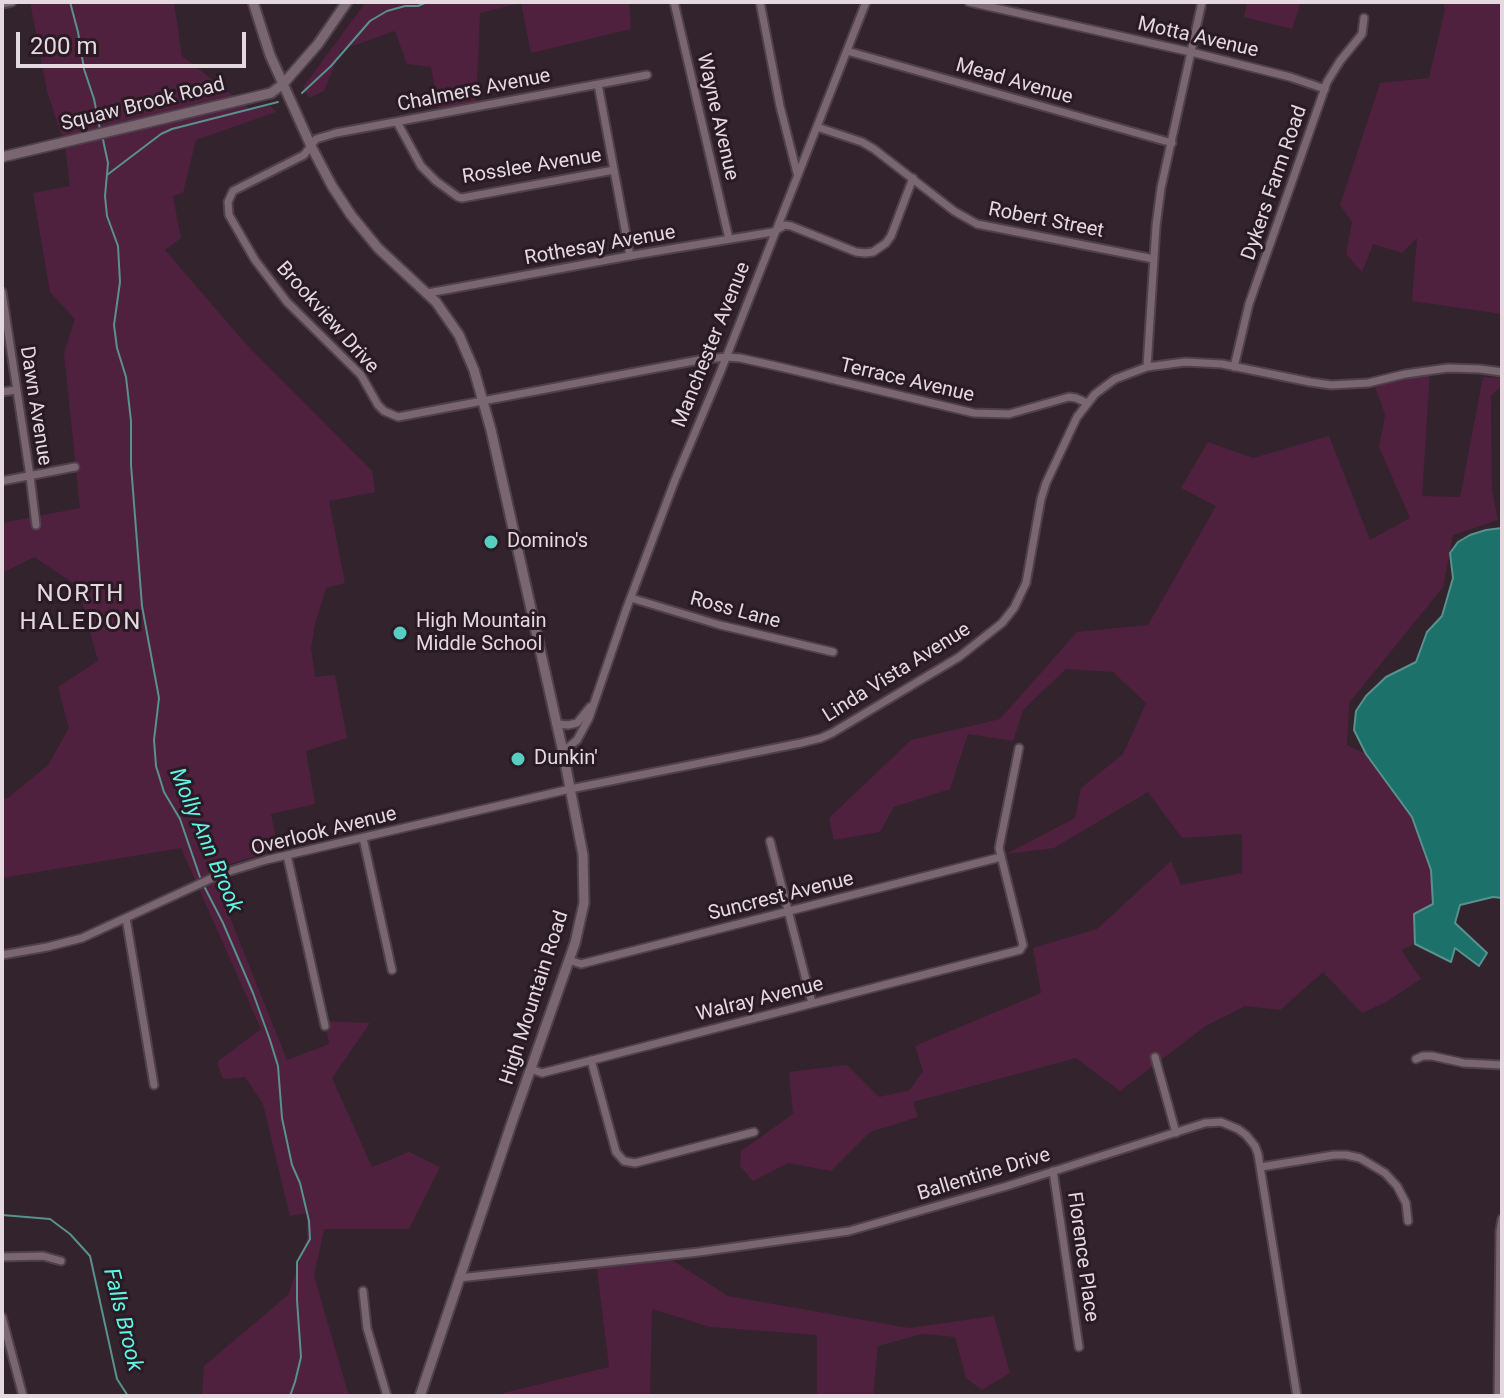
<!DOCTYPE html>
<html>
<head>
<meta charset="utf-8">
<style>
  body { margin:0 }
  #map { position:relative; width:1504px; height:1398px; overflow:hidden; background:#33232d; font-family:Roboto,sans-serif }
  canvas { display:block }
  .frame { position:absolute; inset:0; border:4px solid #e4d9df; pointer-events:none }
  .scale { position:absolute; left:16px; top:32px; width:230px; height:36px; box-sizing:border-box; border:4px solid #e4d9df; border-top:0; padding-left:10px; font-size:24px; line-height:28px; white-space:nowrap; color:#e4d9df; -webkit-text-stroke:6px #291a23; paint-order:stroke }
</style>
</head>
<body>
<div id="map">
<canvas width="1504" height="1398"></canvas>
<div class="frame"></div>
<div class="scale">200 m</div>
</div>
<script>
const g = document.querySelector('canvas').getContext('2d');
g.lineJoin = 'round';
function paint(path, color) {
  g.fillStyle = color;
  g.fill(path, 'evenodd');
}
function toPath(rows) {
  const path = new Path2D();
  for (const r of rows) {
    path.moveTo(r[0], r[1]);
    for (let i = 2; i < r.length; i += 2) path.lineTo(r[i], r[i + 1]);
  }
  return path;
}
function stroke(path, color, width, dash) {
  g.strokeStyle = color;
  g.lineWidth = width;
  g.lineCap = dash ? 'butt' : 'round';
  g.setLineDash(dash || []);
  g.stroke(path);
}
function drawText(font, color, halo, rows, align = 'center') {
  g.font = font + ' Roboto,sans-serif';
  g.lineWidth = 6;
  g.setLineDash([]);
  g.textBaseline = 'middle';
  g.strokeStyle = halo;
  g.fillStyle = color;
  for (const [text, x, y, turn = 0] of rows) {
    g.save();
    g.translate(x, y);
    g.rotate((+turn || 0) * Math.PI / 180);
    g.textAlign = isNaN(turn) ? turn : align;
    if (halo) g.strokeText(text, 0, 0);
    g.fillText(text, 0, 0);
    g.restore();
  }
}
paint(toPath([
  [30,2,174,2,182,56,250,109,271,106,276,112,196,140,183,193,173,196,181,238,165,250,245,343,372,471,375,492,329,501,345,583,326,588,315,624,311,648,315,677,335,675,347,738,306,751,315,804,271,814,278,849,211,870,287,1060,329,1044,325,1021,370,1023,332,1078,372,1167,409,1152,440,1167,409,1229,324,1229,314,1276,349,1396,202,1396,204,1366,288,1295,307,1239,307,1213,290,1216,263,1104,245,1077,223,1079,217,1062,261,1029,181,848,2,878,2,800,8,798,48,765,69,728,58,687,98,661,78,586,34,557,2,573,2,523,80,508,64,353,75,319,50,292,33,193,70,186,65,145,47,91],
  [366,2,629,2,631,29,531,53,521,3,480,13,476,107,439,113,431,67,407,64,395,31,341,50,324,91,309,98,303,87],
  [1247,2,1301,2,1292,29,1244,17],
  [1443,2,1502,2,1502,314,1412,301,1417,238,1402,253,1373,244,1362,272,1346,254,1352,222,1340,205,1380,83,1429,78,1445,9],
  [1430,371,1422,496,1460,497,1483,377,1502,378,1502,385,1491,396,1492,490,1498,520,1453,535,1443,587,1349,703,1347,745,1366,754,1412,817,1431,870,1433,904,1414,914,1415,944,1401,950,1421,979,1386,1002,1362,1013,1323,972,1280,1010,1245,1006,1207,1025,1120,1091,1076,1058,913,1102,918,1117,870,1132,831,1171,788,1163,753,1181,740,1166,741,1151,793,1114,789,1072,847,1065,879,1097,910,1090,923,1071,915,1046,1041,993,1033,948,1097,929,1171,861,1181,885,1242,873,1242,834,1182,838,1148,792,1054,848,1006,854,1075,818,1081,788,1123,754,1146,703,1113,672,1066,669,1023,710,1013,741,968,734,950,789,894,807,880,832,834,840,829,818,911,740,1000,719,1077,632,1148,625,1216,506,1181,488,1208,442,1253,458,1329,436,1370,540,1410,518,1379,447,1385,415,1373,381],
  [664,1255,728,1296,909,1328,994,1316,1010,1373,982,1390,966,1378,955,1337,922,1334,878,1346,873,1396,817,1396,817,1335,710,1327,652,1309,650,1396,492,1396,609,1367,596,1261]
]), '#4f213e');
const water = toPath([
  [1502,528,1502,898,1493,897,1460,905,1455,923,1487,953,1479,966,1455,948,1451,962,1415,944,1414,914,1433,904,1431,870,1412,817,1366,754,1354,730,1356,711,1366,696,1386,677,1416,662,1427,632,1442,616,1453,578,1450,553,1458,542,1470,535,1486,530,1502,528]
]);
paint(water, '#1c726a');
stroke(water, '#58918d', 2);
stroke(toPath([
  [70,2,78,32,84,69,94,99,100,129],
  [302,93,331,66,370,21,387,11,405,6,418,6,427,2],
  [102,135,108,163,105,196,107,216,118,246,120,282,114,325,117,348,126,377,131,421,131,465,142,606,159,698,154,740,156,766,164,792,180,819,201,880],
  [107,175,161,134,172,129,278,102],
  [204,886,223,923,253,993,270,1040,278,1066,282,1118,292,1165,300,1183,309,1221,310,1239,297,1262,297,1300,301,1357,295,1382,290,1396],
  [2,1215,50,1219,70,1234,90,1256,117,1379,128,1396]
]), '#58918d', 2);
const minor = toPath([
  [674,2,729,239],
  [760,2,780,106,797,173],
  [969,2,1191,52,1290,77,1325,89],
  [2,4,12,2],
  [847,51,1172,143],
  [647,75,336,133,316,139,304,155,233,191,228,202,229,215,255,260,287,302,361,375,378,405,384,411,398,417,699,360,726,357,740,358,776,366,974,413,1009,414,1069,397,1076,398,1087,403],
  [598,84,630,256],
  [397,122,421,166,436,181,458,197,462,198,614,170],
  [817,127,862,142,874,149,954,211,977,224,1154,259],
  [2,292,30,476,36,525],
  [428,293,640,254,773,232,785,225,791,226,856,252,865,253,873,252,886,243,891,236,913,178],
  [1147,367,1156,226,1161,188,1202,2],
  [1234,367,1249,304,1327,82,1340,61,1362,34,1364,18],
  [2,392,16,390],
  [2,481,75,467],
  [631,598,720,625,833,652],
  [556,724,568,725,577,723,590,707],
  [563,752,577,740,589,718,626,610,675,480,720,373,866,2],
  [363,838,392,970],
  [770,841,812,1003],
  [287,855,325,1026],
  [126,918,154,1085],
  [2,955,47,947,82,938,221,874,266,860,570,789,801,743,821,738,832,733,959,657,1002,623,1014,608,1026,583,1041,499,1046,483,1077,417,1095,394,1115,379,1147,367,1185,362,1222,364,1310,382,1331,385,1368,383,1405,374,1448,368,1480,369,1502,372],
  [569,960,581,964,593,961,1001,857],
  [1155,1057,1176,1133],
  [1416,1059,1423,1056,1432,1056,1464,1063,1502,1065],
  [591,1060,616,1152,624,1161,635,1163,754,1132],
  [531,1069,542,1073,1020,950,1023,945,999,848,1019,748],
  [1261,1167,1334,1155,1346,1155,1360,1158,1385,1173,1397,1186,1406,1203,1408,1221],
  [1053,1171,1079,1347],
  [2,1257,43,1256,61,1261],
  [459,1278,699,1252,849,1231,1007,1186,1205,1123,1221,1122,1238,1129,1246,1135,1255,1146,1258,1154,1297,1396],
  [363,1291,367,1328,387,1396],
  [2,1317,23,1396],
  [1498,1396,1500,1231,1502,1219]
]);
const tertiary = toPath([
  [253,2,270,55,311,146,332,186,351,215,378,248,436,302,459,335,474,370,491,430,563,752,583,855,584,903,575,943,512,1122,420,1396],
  [2,157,271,93,283,84,318,44,347,2]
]);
stroke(minor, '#4f414a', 11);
stroke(tertiary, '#4f414a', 13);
stroke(minor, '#7a6671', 7);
stroke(tertiary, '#7a6671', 9);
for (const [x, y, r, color] of [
  [491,542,8,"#57cec1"],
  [400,633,8,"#57cec1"],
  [518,759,8,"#57cec1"]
]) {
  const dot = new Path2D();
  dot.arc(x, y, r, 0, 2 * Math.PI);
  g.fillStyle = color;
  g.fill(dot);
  stroke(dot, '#291a23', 3);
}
drawText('20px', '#e4d9df', '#291a23', [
  ["Motta Avenue",1198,38,13],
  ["Mead Avenue",1014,82,16],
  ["Chalmers Avenue",474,91,-11],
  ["Squaw Brook Road",143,105,-14],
  ["Wayne Avenue",717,117,77],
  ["Rosslee Avenue",532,167,-9],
  ["Dykers Farm Road",1275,183,-71],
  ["Robert Street",1046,221,11],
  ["Rothesay Avenue",600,246,-10],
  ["Brookview Drive",327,318,48],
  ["Manchester Avenue",712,345,-68],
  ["Terrace Avenue",907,381,13],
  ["Dawn Avenue",35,406,81],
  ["Ross Lane",735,611,15],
  ["Linda Vista Avenue",897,673,-32],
  ["Overlook Avenue",324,832,-14],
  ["Suncrest Avenue",781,897,-14],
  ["High Mountain Road",535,998,-72],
  ["Walray Avenue",760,1000,-14],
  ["Ballentine Drive",984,1175,-17],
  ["Florence Place",1082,1257,82]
]);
drawText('20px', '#e4d9df', '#291a23', [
  ["Domino's",507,542],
  ["High Mountain",416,622],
  ["Middle School",416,645],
  ["Dunkin'",534,759]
], 'left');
drawText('italic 22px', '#5ff5e6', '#291a23', [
  ["Molly Ann Brook",205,841,67],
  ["Falls Brook",122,1320,76]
]);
g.letterSpacing = '2px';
drawText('24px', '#e4d9df', '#291a23', [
  ["NORTH",81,595],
  ["HALEDON",81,623]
]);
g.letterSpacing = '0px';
</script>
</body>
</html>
